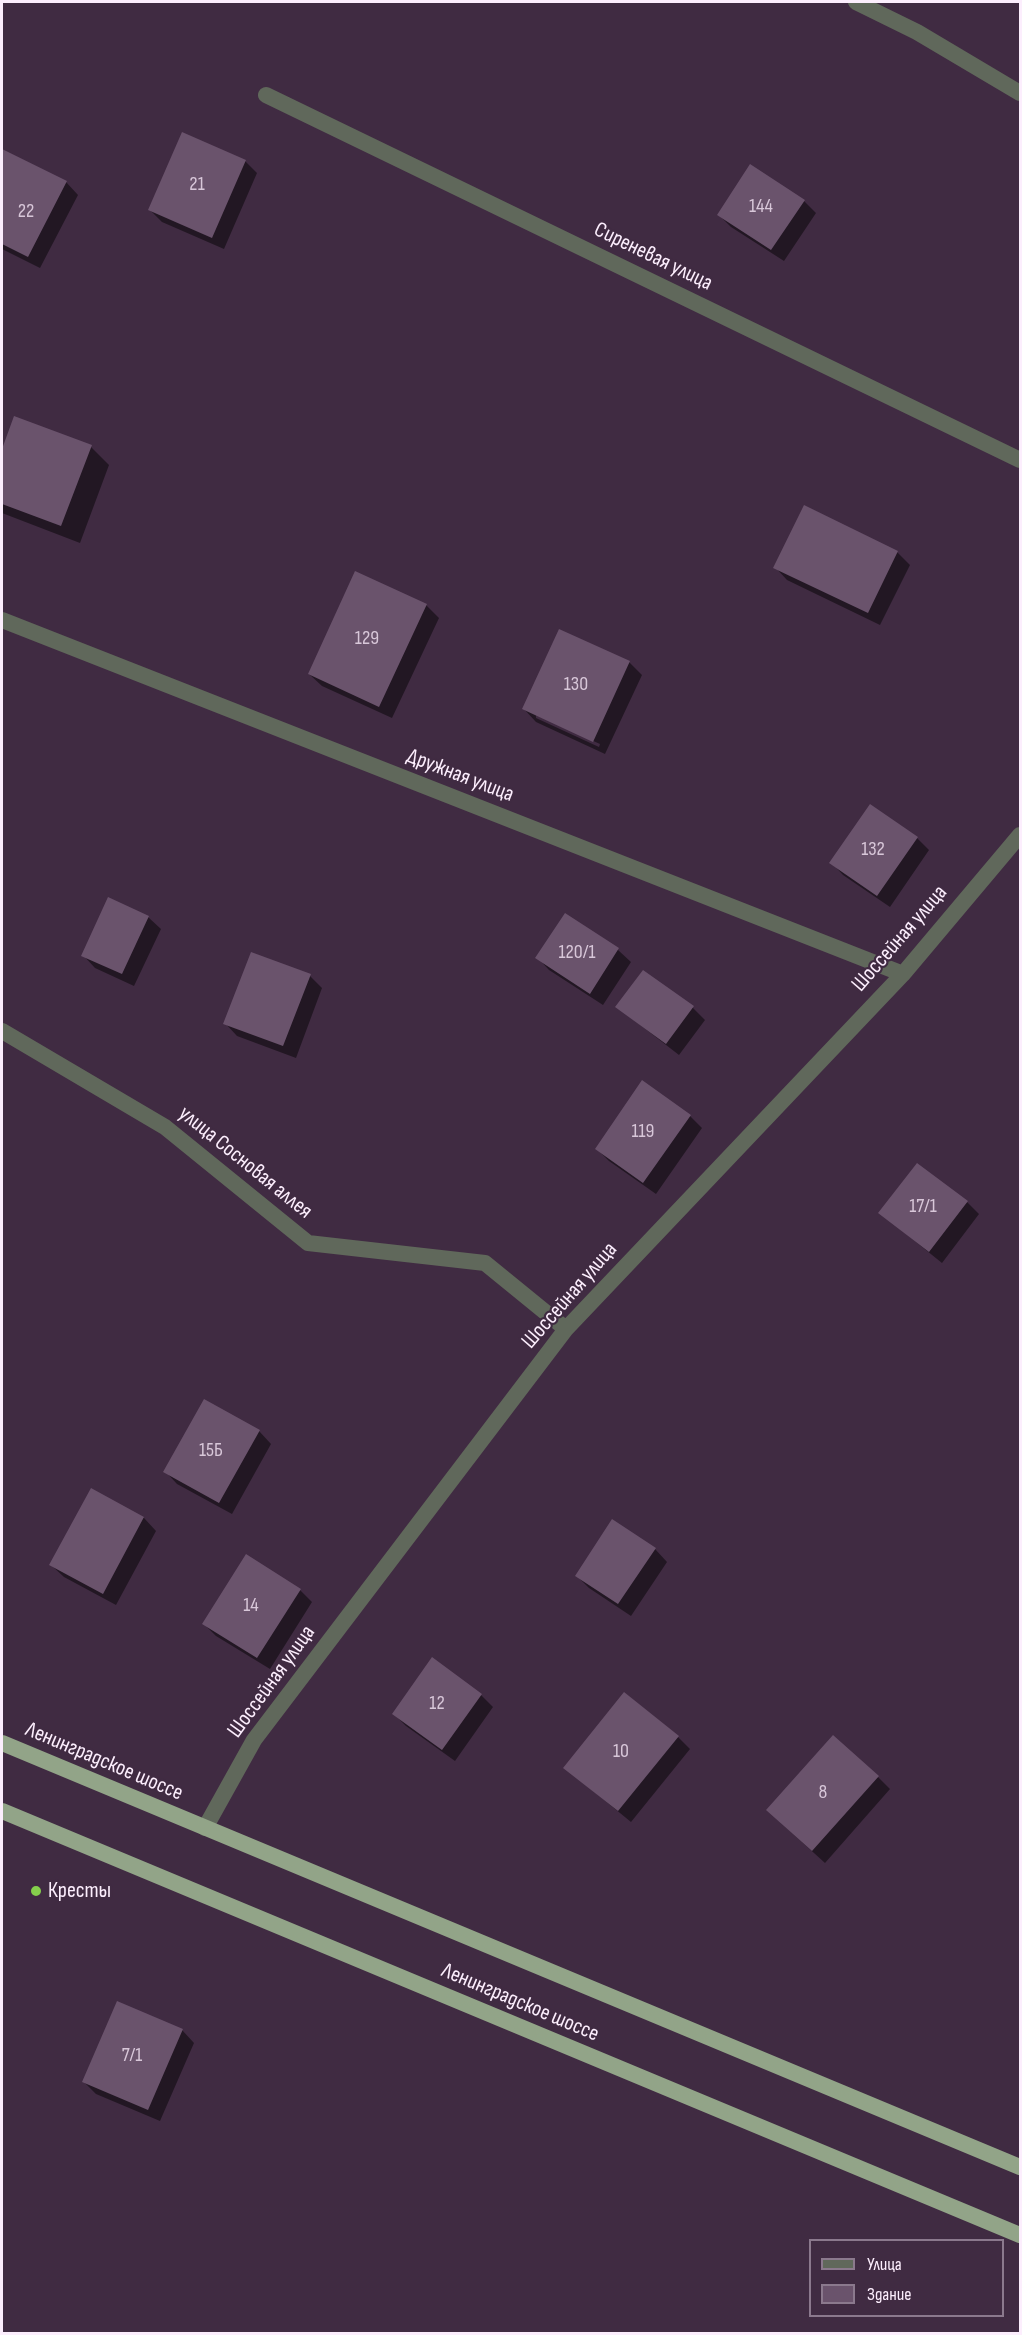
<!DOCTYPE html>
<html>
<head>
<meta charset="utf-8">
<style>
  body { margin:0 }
  #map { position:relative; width:1022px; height:2335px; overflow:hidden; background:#402b42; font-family:"Sofia Sans Condensed",sans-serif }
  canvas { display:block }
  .frame { position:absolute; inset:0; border:3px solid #fceefd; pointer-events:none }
  .legend { position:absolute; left:809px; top:2239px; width:195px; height:78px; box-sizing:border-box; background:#402b42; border:2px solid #8b798d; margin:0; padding:8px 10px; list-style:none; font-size:18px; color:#fceefd }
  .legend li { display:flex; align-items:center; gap:12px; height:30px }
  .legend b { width:30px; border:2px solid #8b798d }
</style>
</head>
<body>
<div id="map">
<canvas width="1022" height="2335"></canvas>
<div class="frame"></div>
<ul class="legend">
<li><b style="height:8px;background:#60685b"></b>Улица</li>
<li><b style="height:16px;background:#6a536c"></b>Здание</li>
</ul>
</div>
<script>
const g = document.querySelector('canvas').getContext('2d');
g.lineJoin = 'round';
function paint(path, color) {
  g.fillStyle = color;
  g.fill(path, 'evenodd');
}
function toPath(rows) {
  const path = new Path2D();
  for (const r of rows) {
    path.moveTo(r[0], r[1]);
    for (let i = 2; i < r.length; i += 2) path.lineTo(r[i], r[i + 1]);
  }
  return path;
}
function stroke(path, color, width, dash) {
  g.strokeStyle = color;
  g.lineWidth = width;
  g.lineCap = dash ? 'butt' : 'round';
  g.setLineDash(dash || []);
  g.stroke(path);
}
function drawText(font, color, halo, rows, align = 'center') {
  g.font = font + ' "Sofia Sans Condensed",sans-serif';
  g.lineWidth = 4.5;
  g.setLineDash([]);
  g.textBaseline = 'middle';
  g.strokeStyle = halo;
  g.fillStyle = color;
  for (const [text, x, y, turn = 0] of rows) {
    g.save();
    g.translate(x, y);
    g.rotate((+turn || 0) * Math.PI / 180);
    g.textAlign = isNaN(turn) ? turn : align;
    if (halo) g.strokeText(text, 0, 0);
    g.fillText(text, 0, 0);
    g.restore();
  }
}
paint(toPath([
  [2,150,66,182,78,195,40,268,2,249],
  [245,161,257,173,224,249,162,222,150,210],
  [804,201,816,213,784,261,731,227,719,215],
  [15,418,91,447,109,465,80,543,2,513,2,453],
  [897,552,910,565,880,625,787,580,775,567],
  [356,573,426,605,439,618,392,718,322,686,309,674],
  [629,662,642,675,605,754,536,722,524,709],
  [536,715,600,744,599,747,536,718],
  [917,838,929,850,890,907,843,875,831,862],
  [565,915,618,950,631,962,603,1005,549,970,537,957],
  [148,917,161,929,134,986,95,968,83,955],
  [310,976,322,988,296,1058,237,1036,225,1023],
  [617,1007,693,1008,705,1020,679,1055],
  [690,1116,702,1128,656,1194,609,1161,597,1149],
  [967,1202,979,1214,942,1263,880,1213],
  [259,1431,271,1444,232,1514,177,1484,165,1471],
  [91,1490,144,1518,156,1531,116,1605,64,1577,51,1565],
  [655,1549,667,1562,631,1616,589,1588,577,1576],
  [300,1590,312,1602,270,1669,216,1636,204,1624],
  [481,1695,493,1707,455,1761,406,1726,394,1714],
  [678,1737,690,1749,631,1822,565,1768],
  [878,1777,890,1789,825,1863,781,1823],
  [182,2030,194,2043,160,2121,96,2094,84,2082]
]), '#0007');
paint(toPath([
  [182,132,246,160,212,238,148,210],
  [2,149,67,181,28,257,2,244],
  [750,164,805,200,771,250,717,215],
  [14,416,92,445,61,526,2,504,2,449],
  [804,505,898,551,868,613,773,568],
  [355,571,427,604,379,707,308,674],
  [559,629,630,661,593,742,522,709],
  [870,804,918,837,877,896,829,863],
  [108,897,149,916,122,974,81,956],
  [565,913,619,948,590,994,535,958],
  [251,952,311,974,283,1046,223,1024],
  [643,970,694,1006,666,1044,615,1007],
  [642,1080,691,1115,643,1183,595,1149],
  [917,1163,968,1201,929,1252,878,1213],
  [204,1399,260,1430,219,1503,163,1472],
  [91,1488,144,1517,103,1594,49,1565],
  [612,1519,656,1548,618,1604,575,1576],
  [246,1554,301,1589,257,1658,202,1624],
  [432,1657,482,1694,442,1750,392,1714],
  [624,1692,679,1736,618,1811,563,1768],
  [833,1735,879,1776,812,1851,766,1810],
  [117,2001,183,2029,148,2110,82,2082]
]), '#6a536c');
stroke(toPath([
  [856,2,917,32,1020,93],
  [266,95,1020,460],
  [2,620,903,974],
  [2,1031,165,1127,308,1243,485,1263,566,1329],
  [205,1828,254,1740,566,1329,903,974,1020,835]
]), '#60685b', 16);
stroke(toPath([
  [2,1743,1020,2167],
  [2,1811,1020,2235]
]), '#92a488', 16);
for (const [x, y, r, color] of [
  [36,1891,6,"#85cf4c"]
]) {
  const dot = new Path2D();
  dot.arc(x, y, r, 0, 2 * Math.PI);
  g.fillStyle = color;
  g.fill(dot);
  stroke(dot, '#402b42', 2);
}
drawText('20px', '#d8c7d9', null, [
  ["21",197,185],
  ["144",761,207],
  ["22",26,212],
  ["129",367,639],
  ["130",576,685],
  ["132",873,850],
  ["120/1",577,953],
  ["119",643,1132],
  ["17/1",923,1207],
  ["15Б",211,1451],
  ["14",251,1606],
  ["12",437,1704],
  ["10",621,1752],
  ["8",823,1793],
  ["7/1",132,2056]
]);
drawText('22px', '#fceefd', '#402b42', [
  ["Сиреневая улица",653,257,26],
  ["Дружная улица",460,776,21],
  ["Шоссейная улица",900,939,-49],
  ["улица Сосновая аллея",245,1163,39],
  ["Шоссейная улица",570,1296,-49],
  ["Шоссейная улица",272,1682,-54],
  ["Ленинградское шоссе",104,1762,23],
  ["Ленинградское шоссе",520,2003,23]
]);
drawText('22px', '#fceefd', '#402b42', [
  ["Кресты",48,1891]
], 'left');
</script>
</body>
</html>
